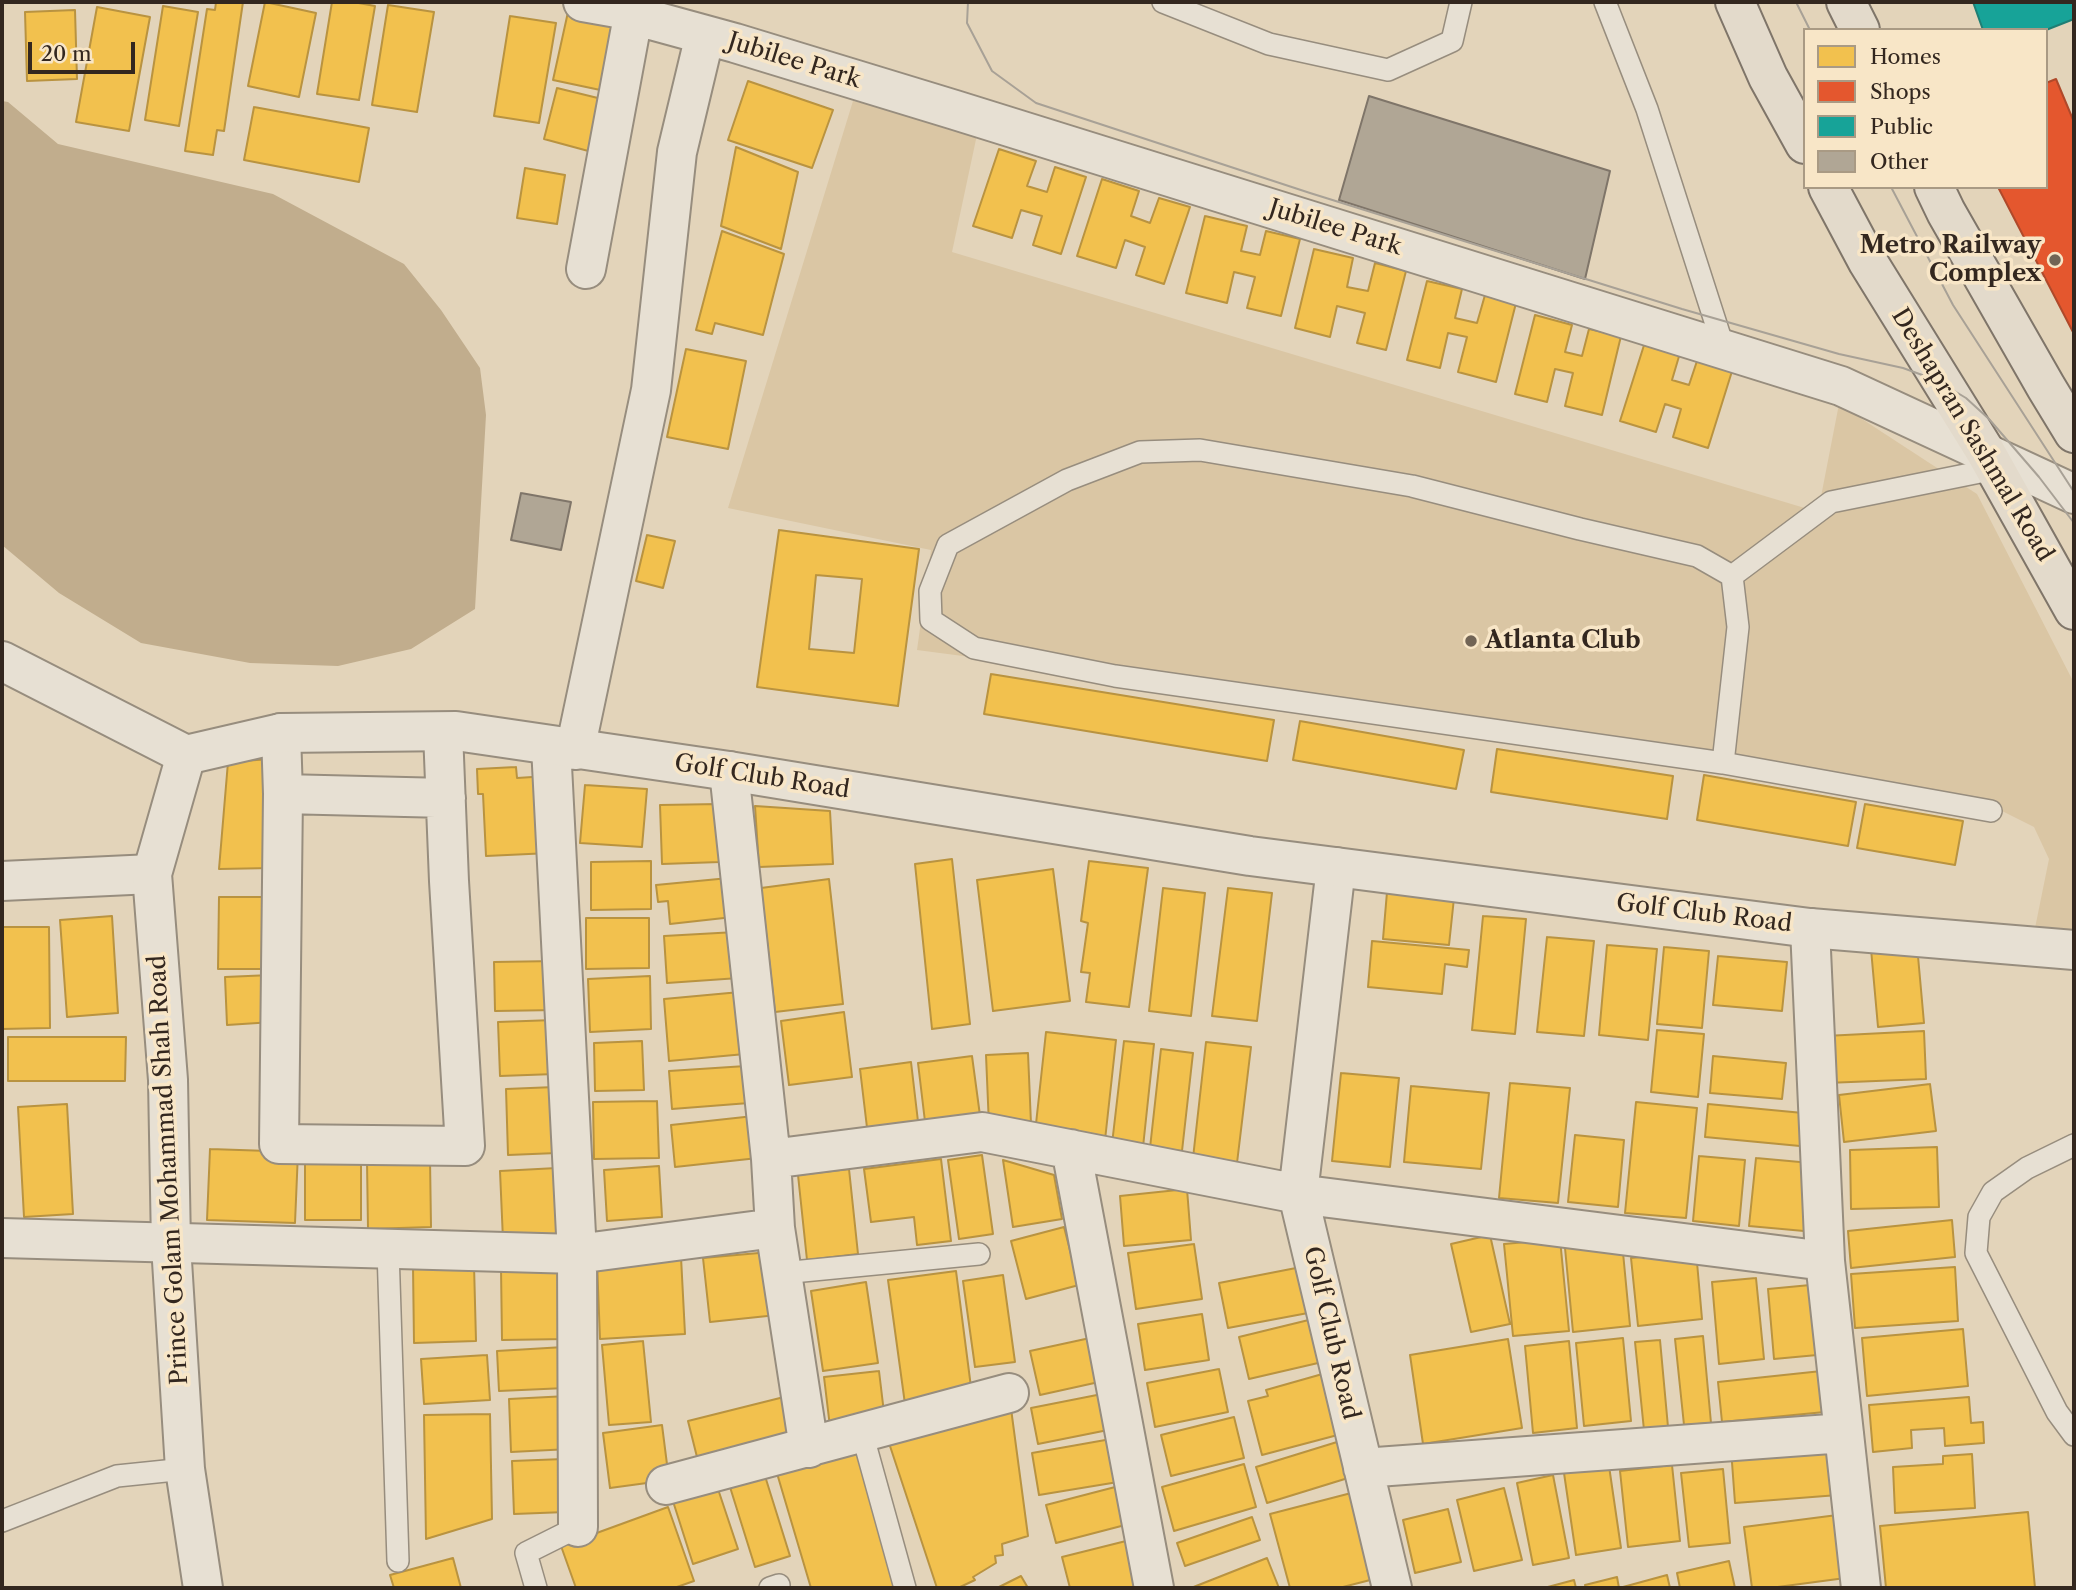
<!DOCTYPE html>
<html>
<head>
<meta charset="utf-8">
<style>
  body { margin:0 }
  #map { position:relative; width:2076px; height:1590px; overflow:hidden; background:#e3d4ba; font-family:"Libre Caslon Text",serif }
  canvas { display:block }
  .frame { position:absolute; inset:0; border:4px solid #33271f; pointer-events:none }
  .legend { position:absolute; left:1803px; top:28px; width:245px; height:161px; box-sizing:border-box; background:#f8e6c7; border:2px solid #a99a84; margin:0; padding:9px 12px; list-style:none; font-size:21px; color:#33271f }
  .legend li { display:flex; align-items:center; gap:14px; height:35px }
  .legend b { width:35px; border:2px solid #a99a84 }
  .scale { position:absolute; left:28px; top:42px; width:107px; height:32px; box-sizing:border-box; border:4px solid #33271f; border-top:0; padding-left:9px; font-size:21px; line-height:24px; white-space:nowrap; color:#33271f; -webkit-text-stroke:5px #f8e6c7; paint-order:stroke }
</style>
</head>
<body>
<div id="map">
<canvas width="2076" height="1590"></canvas>
<div class="frame"></div>
<ul class="legend">
<li><b style="height:19px;background:#f2c14e"></b>Homes</li>
<li><b style="height:19px;background:#e4572e"></b>Shops</li>
<li><b style="height:19px;background:#17a398"></b>Public</li>
<li><b style="height:19px;background:#b0a695"></b>Other</li>
</ul>
<div class="scale">20 m</div>
</div>
<script>
const g = document.querySelector('canvas').getContext('2d');
g.lineJoin = 'round';
function paint(path, color) {
  g.fillStyle = color;
  g.fill(path, 'evenodd');
}
function toPath(rows) {
  const path = new Path2D();
  for (const r of rows) {
    path.moveTo(r[0], r[1]);
    for (let i = 2; i < r.length; i += 2) path.lineTo(r[i], r[i + 1]);
  }
  return path;
}
function stroke(path, color, width, dash) {
  g.strokeStyle = color;
  g.lineWidth = width;
  g.lineCap = dash ? 'butt' : 'round';
  g.setLineDash(dash || []);
  g.stroke(path);
}
function drawText(font, color, halo, rows, align = 'center') {
  g.font = font + ' "Libre Caslon Text",serif';
  g.lineWidth = 7;
  g.setLineDash([]);
  g.textBaseline = 'middle';
  g.strokeStyle = halo;
  g.fillStyle = color;
  for (const [text, x, y, turn = 0] of rows) {
    g.save();
    g.translate(x, y);
    g.rotate((+turn || 0) * Math.PI / 180);
    g.textAlign = isNaN(turn) ? turn : align;
    if (halo) g.strokeText(text, 0, 0);
    g.fillText(text, 0, 0);
    g.restore();
  }
}
paint(toPath([
  [853,101,978,130,952,252,1818,512,1839,404,1977,494,2074,683,2074,938,2033,938,2049,859,2034,827,1992,806,1889,781,1627,743,917,650,931,550,728,508]
]), '#dac6a4');
paint(toPath([
  [2,101,8,102,58,144,273,194,404,264,441,310,480,368,486,415,475,609,411,649,338,666,250,663,141,643,59,593,2,545]
]), '#c1ad8d');
const homes = toPath([
  [216,2,243,2,224,131,217,130,213,155,185,151,207,9,215,10,216,2],
  [265,2,316,13,299,97,248,86,265,2],
  [332,2,353,2,375,6,359,100,317,94,332,2],
  [388,5,434,12,417,112,372,105,388,5],
  [163,6,198,12,179,126,145,120,163,6],
  [97,7,150,17,129,131,76,122,97,7],
  [75,10,77,79,27,81,25,12,75,10],
  [568,12,620,23,605,91,553,80,568,12],
  [510,16,556,23,539,123,494,116,510,16],
  [748,81,833,110,812,168,728,140,748,81],
  [557,88,606,100,592,152,544,139,557,88],
  [254,107,369,128,359,182,244,160,254,107],
  [736,147,798,172,781,249,721,226,736,147],
  [999,149,1036,161,1027,186,1047,192,1055,167,1086,177,1061,254,1033,245,1042,216,1021,210,1012,238,973,226,999,149],
  [525,168,565,175,557,224,517,218,525,168],
  [1102,179,1139,191,1131,216,1150,223,1159,198,1190,207,1164,284,1136,275,1145,247,1125,240,1116,268,1077,256,1102,179],
  [1205,216,1247,226,1241,251,1260,255,1266,231,1300,239,1281,316,1247,308,1255,277,1234,272,1227,303,1186,293,1205,216],
  [722,231,784,254,763,335,715,323,712,334,696,330,722,231],
  [1314,249,1353,258,1347,287,1368,291,1375,263,1406,271,1386,350,1357,343,1365,313,1337,306,1330,337,1295,328,1314,249],
  [1427,281,1462,289,1455,318,1477,323,1485,295,1516,303,1496,382,1458,372,1467,337,1448,333,1440,368,1407,360,1427,281],
  [1535,315,1572,325,1565,352,1582,356,1589,329,1621,336,1602,415,1565,406,1573,373,1555,369,1547,402,1515,394,1535,315],
  [1645,342,1680,353,1672,380,1689,385,1698,358,1733,368,1708,448,1673,437,1681,409,1665,404,1656,432,1620,421,1645,342],
  [686,349,746,361,728,449,667,437,686,349],
  [779,530,919,549,898,706,757,687,779,530],
  [816,575,862,579,854,653,809,649,816,575],
  [647,535,675,541,663,588,636,581,647,535],
  [991,674,1274,720,1267,761,984,714,991,674],
  [1300,721,1464,750,1456,789,1293,760,1300,721],
  [1497,749,1673,776,1667,819,1491,792,1497,749],
  [271,759,273,868,219,869,228,762,271,759],
  [516,767,517,778,548,776,550,853,486,856,483,794,478,794,477,769,516,767],
  [1704,775,1856,802,1848,846,1697,820,1704,775],
  [585,785,647,789,642,847,580,843,585,785],
  [719,804,720,862,662,864,660,805,719,804],
  [1865,804,1963,821,1955,865,1857,848,1865,804],
  [755,806,830,811,833,864,759,867,755,806],
  [952,859,970,1024,932,1029,915,864,952,859],
  [651,861,651,909,591,910,591,862,651,861],
  [1089,861,1148,868,1129,1007,1086,1002,1090,973,1081,972,1088,923,1081,921,1089,861],
  [1053,869,1070,1001,993,1011,977,880,1053,869],
  [729,878,733,917,670,924,668,901,658,902,656,885,729,878],
  [829,879,843,1004,775,1012,761,888,829,879],
  [1163,888,1205,893,1191,1016,1149,1011,1163,888],
  [1228,888,1272,893,1257,1021,1212,1016,1228,888],
  [1387,892,1454,898,1449,945,1383,939,1387,892],
  [219,897,274,897,274,969,218,969,219,897],
  [112,916,118,1013,67,1017,60,920,112,916],
  [1483,916,1526,919,1515,1034,1472,1030,1483,916],
  [586,918,649,918,649,968,586,969,586,918],
  [2,927,49,927,50,1028,2,1029,2,927],
  [736,932,739,978,667,983,664,936,736,932],
  [1547,937,1594,941,1584,1036,1537,1032,1547,937],
  [1372,941,1469,950,1467,967,1445,964,1442,994,1368,987,1372,941],
  [1607,945,1657,949,1648,1040,1599,1035,1607,945],
  [1917,945,1924,1023,1878,1027,1871,949,1917,945],
  [1664,947,1709,951,1702,1028,1657,1024,1664,947],
  [1718,956,1787,962,1782,1011,1713,1005,1718,956],
  [556,961,557,1010,495,1011,494,962,556,961],
  [271,975,273,1022,227,1025,225,977,271,975],
  [650,976,651,1029,590,1032,588,979,650,976],
  [740,992,745,1054,669,1061,664,999,740,992],
  [844,1012,852,1077,789,1085,781,1021,844,1012],
  [554,1020,555,1074,500,1076,498,1022,554,1020],
  [1657,1030,1704,1034,1698,1097,1651,1092,1657,1030],
  [1924,1031,1926,1079,1826,1083,1825,1036,1924,1031],
  [1046,1032,1116,1040,1105,1140,1035,1133,1046,1032],
  [8,1037,126,1037,125,1081,8,1081,8,1037],
  [642,1041,644,1090,595,1091,594,1043,642,1041],
  [1124,1041,1154,1044,1143,1147,1112,1144,1124,1041],
  [1206,1042,1251,1047,1237,1163,1193,1158,1206,1042],
  [1161,1049,1193,1053,1182,1151,1150,1148,1161,1049],
  [1028,1053,1031,1124,989,1126,986,1055,1028,1053],
  [972,1056,981,1123,926,1130,918,1063,972,1056],
  [1713,1056,1786,1063,1782,1099,1710,1093,1713,1056],
  [911,1062,919,1130,868,1136,860,1069,911,1062],
  [746,1066,749,1103,672,1109,669,1071,746,1066],
  [1341,1073,1399,1078,1390,1167,1332,1161,1341,1073],
  [1510,1083,1570,1088,1558,1203,1499,1198,1510,1083],
  [1930,1084,1936,1131,1844,1142,1839,1095,1930,1084],
  [1411,1086,1489,1093,1481,1169,1404,1162,1411,1086],
  [555,1087,557,1153,508,1155,506,1089,555,1087],
  [657,1101,659,1158,594,1159,593,1102,657,1101],
  [1636,1102,1697,1108,1686,1218,1625,1213,1636,1102],
  [67,1104,73,1214,24,1217,18,1107,67,1104],
  [1708,1104,1803,1113,1800,1146,1705,1137,1708,1104],
  [754,1116,758,1158,675,1167,671,1125,754,1116],
  [1575,1135,1624,1140,1618,1207,1568,1202,1575,1135],
  [1937,1147,1939,1207,1851,1209,1850,1150,1937,1147],
  [210,1149,298,1152,295,1223,207,1220,210,1149],
  [305,1150,361,1150,361,1220,305,1220,305,1150],
  [982,1155,993,1234,959,1239,948,1160,982,1155],
  [1699,1156,1745,1160,1739,1226,1693,1221,1699,1156],
  [1756,1158,1811,1163,1804,1231,1749,1226,1756,1158],
  [430,1159,431,1227,368,1229,367,1161,430,1159],
  [941,1159,951,1241,917,1245,914,1217,871,1222,864,1169,941,1159],
  [1003,1160,1054,1175,1062,1219,1013,1227,1003,1160],
  [659,1166,662,1217,607,1221,604,1170,659,1166],
  [557,1168,560,1237,503,1240,500,1171,557,1168],
  [849,1169,858,1254,807,1260,798,1175,849,1169],
  [1187,1189,1191,1240,1124,1246,1120,1196,1187,1189],
  [1952,1220,1955,1257,1851,1268,1848,1231,1952,1220],
  [1064,1227,1079,1285,1026,1299,1011,1241,1064,1227],
  [1490,1235,1510,1324,1471,1332,1451,1244,1490,1235],
  [1560,1239,1569,1331,1513,1336,1504,1244,1560,1239],
  [1622,1242,1630,1326,1573,1332,1565,1248,1622,1242],
  [1194,1244,1202,1299,1136,1309,1128,1253,1194,1244],
  [1696,1251,1702,1319,1638,1326,1631,1258,1696,1251],
  [770,1252,777,1315,710,1322,703,1258,770,1252],
  [681,1257,685,1334,600,1339,597,1262,681,1257],
  [474,1265,476,1341,414,1343,413,1266,474,1265],
  [565,1267,566,1339,502,1340,501,1268,565,1267],
  [1955,1267,1958,1321,1855,1328,1851,1274,1955,1267],
  [1296,1268,1297,1273,1309,1271,1308,1313,1228,1328,1219,1283,1296,1268],
  [956,1271,972,1395,905,1404,888,1280,956,1271],
  [1003,1275,1015,1362,975,1367,963,1281,1003,1275],
  [1756,1278,1764,1359,1719,1364,1712,1282,1756,1278],
  [866,1282,878,1363,823,1371,811,1291,866,1282],
  [1821,1284,1828,1354,1774,1359,1768,1289,1821,1284],
  [1202,1314,1209,1360,1145,1370,1138,1324,1202,1314],
  [1321,1317,1331,1360,1249,1379,1239,1337,1321,1317],
  [1963,1329,1968,1386,1867,1396,1862,1338,1963,1329],
  [1703,1336,1711,1423,1684,1425,1675,1339,1703,1336],
  [1090,1338,1099,1382,1040,1395,1030,1351,1090,1338],
  [1623,1338,1631,1421,1584,1426,1576,1343,1623,1338],
  [1508,1339,1522,1428,1423,1444,1410,1355,1508,1339],
  [1660,1340,1668,1427,1644,1430,1635,1342,1660,1340],
  [643,1341,651,1422,609,1425,602,1345,643,1341],
  [1569,1341,1577,1428,1533,1433,1525,1346,1569,1341],
  [564,1347,566,1388,499,1391,497,1351,564,1347],
  [487,1355,490,1400,424,1404,421,1359,487,1355],
  [1219,1369,1228,1412,1155,1427,1147,1383,1219,1369],
  [1831,1370,1835,1411,1722,1422,1718,1382,1831,1370],
  [879,1371,885,1421,830,1427,824,1377,879,1371],
  [1333,1371,1349,1432,1262,1455,1248,1401,1268,1396,1266,1390,1333,1371],
  [1102,1394,1108,1430,1038,1444,1031,1408,1102,1394],
  [568,1396,570,1449,511,1452,509,1399,568,1396],
  [784,1397,796,1440,699,1465,688,1421,784,1397],
  [1969,1397,1971,1423,1983,1422,1984,1443,1945,1446,1944,1428,1911,1430,1912,1448,1873,1452,1869,1405,1969,1397],
  [1010,1401,1028,1536,1002,1544,1003,1555,995,1556,996,1563,973,1577,975,1580,958,1588,937,1588,888,1440,1010,1401],
  [490,1414,492,1519,426,1539,424,1415,490,1414],
  [1234,1417,1244,1458,1171,1476,1161,1435,1234,1417],
  [662,1425,669,1480,610,1488,603,1433,662,1425],
  [1350,1438,1361,1474,1267,1503,1256,1467,1350,1438],
  [1111,1439,1118,1482,1039,1495,1032,1453,1111,1439],
  [1835,1442,1838,1495,1735,1503,1731,1449,1835,1442],
  [855,1446,898,1588,811,1588,776,1470,855,1446],
  [1972,1454,1975,1508,1895,1513,1893,1467,1943,1464,1943,1456,1972,1454],
  [564,1459,566,1512,514,1514,512,1461,564,1459],
  [1244,1464,1256,1507,1174,1531,1162,1487,1244,1464],
  [1672,1465,1680,1541,1628,1547,1620,1471,1672,1465],
  [1609,1466,1621,1548,1576,1555,1564,1473,1609,1466],
  [1723,1469,1730,1543,1689,1547,1681,1473,1723,1469],
  [1553,1475,1569,1558,1533,1565,1517,1483,1553,1475],
  [765,1476,790,1556,755,1567,730,1487,765,1476],
  [715,1480,738,1549,693,1564,671,1495,715,1480],
  [1119,1486,1129,1524,1056,1543,1046,1505,1119,1486],
  [1504,1488,1522,1560,1474,1571,1457,1500,1504,1488],
  [1359,1491,1382,1577,1339,1588,1290,1588,1270,1514,1359,1491],
  [668,1507,694,1581,674,1588,576,1588,561,1546,668,1507],
  [1448,1509,1461,1562,1415,1573,1403,1520,1448,1509],
  [2028,1512,2035,1588,1886,1588,1880,1526,2028,1512],
  [1845,1514,1853,1577,1770,1588,1752,1588,1744,1527,1845,1514],
  [1252,1517,1260,1540,1185,1566,1177,1543,1252,1517],
  [1130,1540,1142,1588,1070,1588,1062,1557,1130,1540],
  [453,1558,461,1588,394,1588,390,1575,453,1558],
  [1267,1558,1279,1588,1191,1588,1267,1558],
  [1729,1561,1735,1588,1680,1588,1677,1573,1729,1561],
  [1667,1575,1670,1588,1624,1588,1623,1587,1667,1575],
  [1021,1576,1028,1588,997,1588,1021,1576],
  [1617,1577,1619,1588,1586,1588,1585,1585,1617,1577],
  [1574,1580,1576,1588,1544,1588,1574,1580]
]);
paint(homes, '#f2c14e');
stroke(homes, '#b99340', 2);
const shops = toPath([
  [2056,79,2074,122,2074,334,1998,187,2046,187,2046,83,2056,79]
]);
paint(shops, '#e4572e');
stroke(shops, '#af492a', 2);
const public = toPath([
  [1973,2,2074,2,2074,19,2046,30,1983,30,1973,2]
]);
paint(public, '#17a398');
stroke(public, '#1f7e74', 2);
const building = toPath([
  [1369,96,1610,171,1585,279,1339,200,1369,96],
  [521,493,571,502,561,550,511,540,521,493]
]);
paint(building, '#b0a695');
stroke(building, '#7f7569', 2);
const service = toPath([
  [1163,2,1269,44,1388,70,1452,41,1461,2],
  [1605,2,1647,109,1724,349],
  [1732,576,1831,502,1995,469],
  [1723,763,1738,627,1732,576,1697,556,1580,529,1412,486,1200,450,1140,452,1067,480,948,545,930,591,931,620,974,648,1115,676,1723,763,1991,811],
  [2074,1145,2027,1168,1993,1192,1979,1217,1976,1253,2057,1412,2074,1435],
  [388,1250,398,1561],
  [782,1273,979,1254],
  [862,1433,905,1588],
  [2,1521,117,1476,185,1469],
  [536,1588,526,1553,578,1527],
  [770,1588,779,1585,779,1588]
]);
const minor = toPath([
  [583,2,634,11,651,20,735,43,955,110,1841,386,2074,494],
  [586,269,634,11],
  [2,661,186,755],
  [281,733,283,794,279,1144,465,1146,449,881,443,732],
  [551,746,577,1254,578,1527],
  [575,750,651,390,677,152,705,35],
  [729,771,771,1159,775,1228,809,1448],
  [283,794,446,798],
  [1336,867,1298,1194,1392,1588],
  [2,881,152,874],
  [1810,928,1825,1261,1861,1588],
  [1071,1149,1154,1588],
  [771,1159,982,1132,1298,1194,1825,1261],
  [2,1238,577,1254,775,1228],
  [1363,1468,1844,1433],
  [666,1485,1009,1393]
]);
const tertiary = toPath([
  [203,1588,185,1469,171,1245,168,1080,152,874,186,755,281,733,456,731,729,771,1250,856,1810,928,2074,950]
]);
const primary = toPath([
  [1735,2,1768,77,1805,144],
  [1846,2,1860,30],
  [1828,187,1868,262,1985,451,2074,610],
  [1934,187,1946,212,2046,387,2074,433]
]);
stroke(service, '#978d7e', 24);
stroke(minor, '#978d7e', 42);
stroke(tertiary, '#978d7e', 42);
stroke(primary, '#7f7569', 42);
stroke(service, '#e7e0d3', 21);
stroke(minor, '#e7e0d3', 38);
stroke(tertiary, '#e7e0d3', 38);
stroke(primary, '#e3dacb', 38);
stroke(toPath([
  [968,2,967,23,992,71,1036,103,1310,193,1682,309,1839,354,1903,368,1936,380,1966,398,1989,419,2039,477,2074,523],
  [1796,2,1810,30],
  [1891,187,1953,305,2074,492]
]), '#a8a196', 2);
for (const [x, y, r, color] of [
  [2055,260,7,"#716455"],
  [1471,641,7,"#716455"]
]) {
  const dot = new Path2D();
  dot.arc(x, y, r, 0, 2 * Math.PI);
  g.fillStyle = color;
  g.fill(dot);
  stroke(dot, '#f8e6c7', 2.5);
}
drawText('24px', '#33271f', '#f8e6c7', [
  ["Jubilee Park",794,61,17],
  ["Jubilee Park",1335,228,17],
  ["Deshapran Sashmal Road",1972,435,59],
  ["Golf Club Road",762,777,9],
  ["Golf Club Road",1704,914,7],
  ["Prince Golam Mohammad Shah Road",169,1170,-93],
  ["Golf Club Road",1331,1333,77]
]);
drawText('bold 24px', '#33271f', '#f8e6c7', [
  ["Metro Railway",2041,246],
  ["Complex",2041,274],
  ["Atlanta Club",1485,641,"left"]
], 'right');
</script>
</body>
</html>
